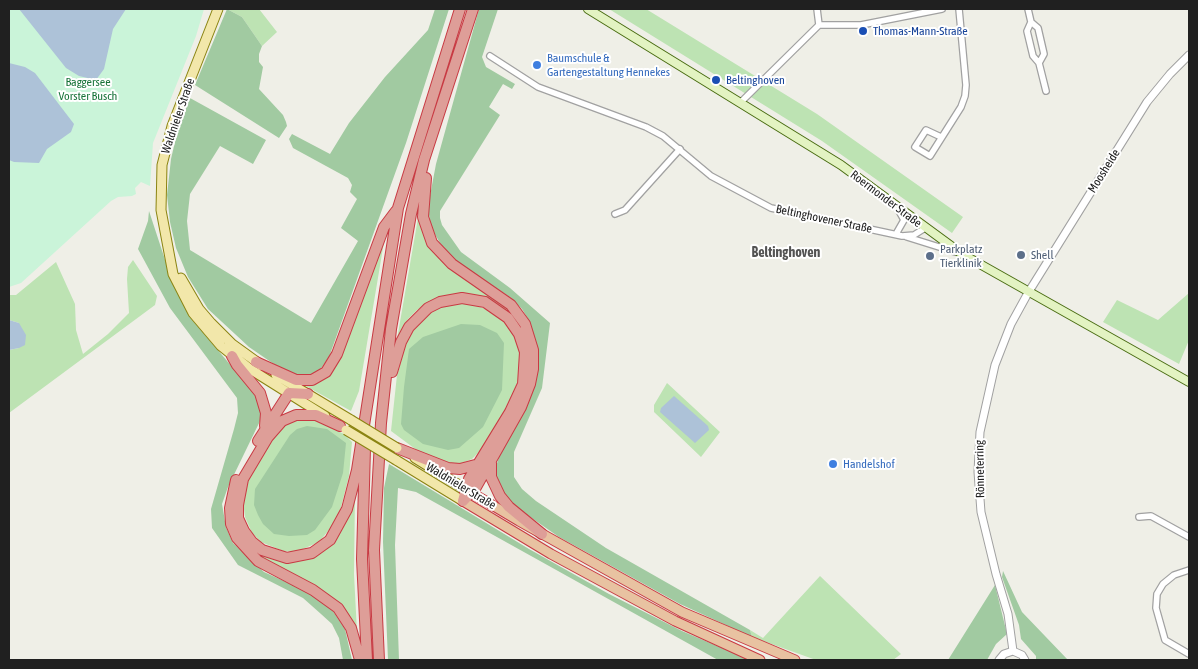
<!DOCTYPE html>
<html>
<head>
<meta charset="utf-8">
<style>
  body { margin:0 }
  #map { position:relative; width:1198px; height:669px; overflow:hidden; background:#efefe7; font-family:"Asap Condensed",sans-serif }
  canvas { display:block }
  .frame { position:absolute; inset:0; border:10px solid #202020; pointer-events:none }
</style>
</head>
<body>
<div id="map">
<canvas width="1198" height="669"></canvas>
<div class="frame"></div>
</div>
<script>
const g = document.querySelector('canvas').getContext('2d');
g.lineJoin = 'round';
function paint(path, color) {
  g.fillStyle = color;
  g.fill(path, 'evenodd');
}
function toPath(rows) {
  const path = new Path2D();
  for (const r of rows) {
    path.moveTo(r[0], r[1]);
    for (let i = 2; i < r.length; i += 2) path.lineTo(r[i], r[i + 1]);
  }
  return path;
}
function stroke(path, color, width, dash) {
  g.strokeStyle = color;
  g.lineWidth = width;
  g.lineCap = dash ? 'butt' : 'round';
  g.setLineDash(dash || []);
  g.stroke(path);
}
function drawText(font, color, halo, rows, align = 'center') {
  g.font = font + ' "Asap Condensed",sans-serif';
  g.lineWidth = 4;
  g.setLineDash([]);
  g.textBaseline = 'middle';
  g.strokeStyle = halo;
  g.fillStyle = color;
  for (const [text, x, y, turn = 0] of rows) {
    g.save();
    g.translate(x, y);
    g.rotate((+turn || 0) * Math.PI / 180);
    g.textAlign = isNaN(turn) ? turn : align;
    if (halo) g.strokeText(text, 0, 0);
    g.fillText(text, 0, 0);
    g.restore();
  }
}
paint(toPath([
  [227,9,259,9,277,32,262,46,242,17],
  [609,9,646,9,817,114,963,217,952,233,822,141],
  [419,212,426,237,503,303,523,327,522,334,466,294,452,294,433,300,417,310,408,319,396,345],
  [386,230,359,391,351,411,304,385,327,375],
  [133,260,157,296,155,305,9,413,9,350,19,348,19,323,9,320,9,295,16,295,56,262,75,304,76,330,83,354,108,334,129,313,127,279,128,267],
  [1189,293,1189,340,1179,364,1103,322,1117,300,1158,320],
  [449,303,470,303,498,314,512,330,519,342,522,357,520,375,508,408,480,451,472,459,454,466,422,454,391,431,397,375,407,340,419,322,432,311],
  [667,383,720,432,701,457,654,412,654,405],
  [312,418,344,434,352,442,349,476,340,511,334,524,319,542,296,552,283,551,261,542,252,533,245,517,243,501,249,477,269,442,282,427,291,421],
  [355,494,354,574,357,632,349,616,255,556,256,550,274,559,288,562,318,554],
  [820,576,901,654,893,660,816,660,752,637,750,630,763,638]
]), '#bde3b3');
paint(toPath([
  [227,9,242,17,262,46,259,54,259,62,263,67,259,89,283,115,286,122,287,126,279,138,195,85],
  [435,9,449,9,406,143,329,357,319,371,304,377,281,369,249,347,208,309,188,277,176,248,170,222,167,195,171,159,179,125,190,98,266,140,253,164,220,146,190,194,187,221,190,250,311,323,358,241,341,228,357,199,350,192,352,185,348,178,293,148,289,139,292,134,330,154,349,123,385,77,428,30],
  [479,9,498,9,482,57,486,67,515,84,512,89,503,84,489,107,500,115,440,211,440,218,442,225,461,252,510,288,550,323,542,388,514,452,514,477,522,489,536,501,606,548,750,630,752,637,680,604,559,537,510,503,499,487,495,476,496,466,538,349,530,322,522,309,511,298,456,261,445,251,431,228,429,215,429,201,436,164],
  [149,211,172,281,189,316,255,394,261,405,261,419,228,487,222,504,226,527,233,543,264,572,295,586,329,605,345,629,352,660,343,660,339,638,332,624,321,614,303,598,238,565,212,528,211,509,234,429,238,413,237,398,170,308,138,249,148,221],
  [461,324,480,325,497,333,504,343,502,390,483,427,459,448,448,450,423,444,404,430,401,424,404,387,409,349,423,337],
  [307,426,327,429,346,443,343,473,332,507,315,530,307,535,289,536,274,534,263,524,258,515,254,505,255,489,290,435,297,429],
  [389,464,529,549,609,594,682,631,750,660,718,660,416,492,398,488,395,545,399,660,388,660,383,542,384,488],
  [1003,571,1022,612,1068,660,1036,660,1036,656,1021,639,1019,625,1002,577],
  [995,585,1007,634,996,644,987,660,948,660]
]), '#a1caa1');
paint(toPath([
  [9,9,204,9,196,36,153,143,150,186,141,182,135,188,136,194,132,196,118,197,111,201,21,283,9,287]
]), '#caf4d9');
paint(toPath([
  [19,9,126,9,113,29,104,69,96,80,79,76,66,68],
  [9,63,25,67,35,73,74,124,71,132,47,149,39,163,14,162,9,160],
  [9,320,19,323,26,335,25,345,19,348,9,350],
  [674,396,708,426,709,430,695,443,660,412,661,408]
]), '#adc2d8');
const minor = toPath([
  [1028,9,1031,22,1038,28,1044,54,1039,63],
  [1031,22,1027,31,1033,56,1039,63,1046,91],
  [819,25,861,25,942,9],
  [490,56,538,87,646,127,663,136,711,176,771,208,902,236,914,235,925,228],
  [741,102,819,25,817,9],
  [941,137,926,130,915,147,930,156,961,107,965,96,966,85,959,9],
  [615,214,625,210,680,149],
  [896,234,904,220,898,209],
  [907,237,955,252],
  [1139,517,1151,516,1189,537],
  [1189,570,1174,575,1163,584,1157,594,1156,608,1165,640,1189,654]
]);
const tertiary = toPath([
  [1013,651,1008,614,996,574,981,512,978,472,980,432,995,365,1011,324,1028,293,1147,102,1170,74,1189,55],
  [999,660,1004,654,1013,651,1022,655,1025,660]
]);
const secondary = toPath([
  [588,9,841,165,962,254,1189,382]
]);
const primary = toPath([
  [218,9,172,126,162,165,161,210,173,274,193,313,221,346,250,369,325,416],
  [181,278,199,309,211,323,232,344,261,365],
  [276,375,351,420],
  [415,458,472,493],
  [396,460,463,501]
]);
const trunk = toPath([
  [472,493,519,521,682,612,795,660],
  [463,501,551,554,675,621,760,660]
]);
const motorway = toPath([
  [426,178,423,217,432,243,452,264,511,305,525,324,533,350,533,369,530,384,521,407,476,487,463,501],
  [232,356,237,365,260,393,266,413,265,426],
  [256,362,296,380,312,380,326,372,337,354,384,227,396,211],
  [392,372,401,342,409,327,428,308,440,302,462,298,485,302,508,318,519,334,525,352,523,384,510,412,469,479,463,501],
  [340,426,316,415,296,415,282,421,268,437,243,479,238,505,238,518,244,531,252,542,262,550,287,558,312,553,330,540,347,509,357,470,398,208,460,9],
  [258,441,289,393,308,394],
  [365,448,362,559,367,660],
  [397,448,448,468,460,469,479,464],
  [491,463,491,477,500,496,509,507,542,534],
  [236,480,230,508,231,524,237,538,258,561,313,590,338,608,351,628,360,660],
  [379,660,374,550,381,423,391,329,411,214,424,160,473,9]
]);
stroke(minor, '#a1a1a1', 8);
stroke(tertiary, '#a1a1a1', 9);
stroke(secondary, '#496c11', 10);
stroke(primary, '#8b8411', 11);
stroke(trunk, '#c83a43', 11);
stroke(motorway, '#c83a43', 12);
stroke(minor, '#fff', 5.5);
stroke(tertiary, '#fff', 7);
stroke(secondary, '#e3f3c2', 8);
stroke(primary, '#f2e7aa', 9);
stroke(trunk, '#e8c2a1', 9);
stroke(motorway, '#de9e98', 10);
const primaryBridge = toPath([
  [351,420,397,448],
  [346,430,396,460]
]);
stroke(primaryBridge, '#8b8411', 11, []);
stroke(primaryBridge, '#f2e7aa', 9);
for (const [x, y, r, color] of [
  [863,31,5,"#1a4fb4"],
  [537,65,5,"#3f7fe0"],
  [716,80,5,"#1a4fb4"],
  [1021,255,5,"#5c6f8a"],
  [930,256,5,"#5c6f8a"],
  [833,464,5,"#3f7fe0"]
]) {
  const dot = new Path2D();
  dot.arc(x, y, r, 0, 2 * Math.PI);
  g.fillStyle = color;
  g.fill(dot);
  stroke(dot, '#fff', 2);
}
drawText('12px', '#164399', '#fff', [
  ["Thomas-Mann-Straße",873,31],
  ["Beltinghoven",726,80]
], 'left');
drawText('12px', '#366cbe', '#fff', [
  ["Baumschule &",547,58],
  ["Gartengestaltung Hennekes",547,72],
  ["Handelshof",843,464]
], 'left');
drawText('12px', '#187339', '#fff', [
  ["Baggersee",88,82],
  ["Vorster Busch",88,96]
]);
drawText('12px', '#202020', '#fff', [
  ["Waldnieler Straße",178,116,-71],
  ["Moosheide",1104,171,-58],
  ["Roermonder Straße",886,199,37],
  ["Beltinghovener Straße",824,219,12],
  ["Rönneterring",980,469,-91],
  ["Waldnieler Straße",461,486,31]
]);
drawText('12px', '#4e5e75', '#fff', [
  ["Parkplatz",940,249],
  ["Tierklinik",940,263],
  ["Shell",1031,255]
], 'left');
drawText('bold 14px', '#535353', '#fff', [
  ["Beltinghoven",786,253]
]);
</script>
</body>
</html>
